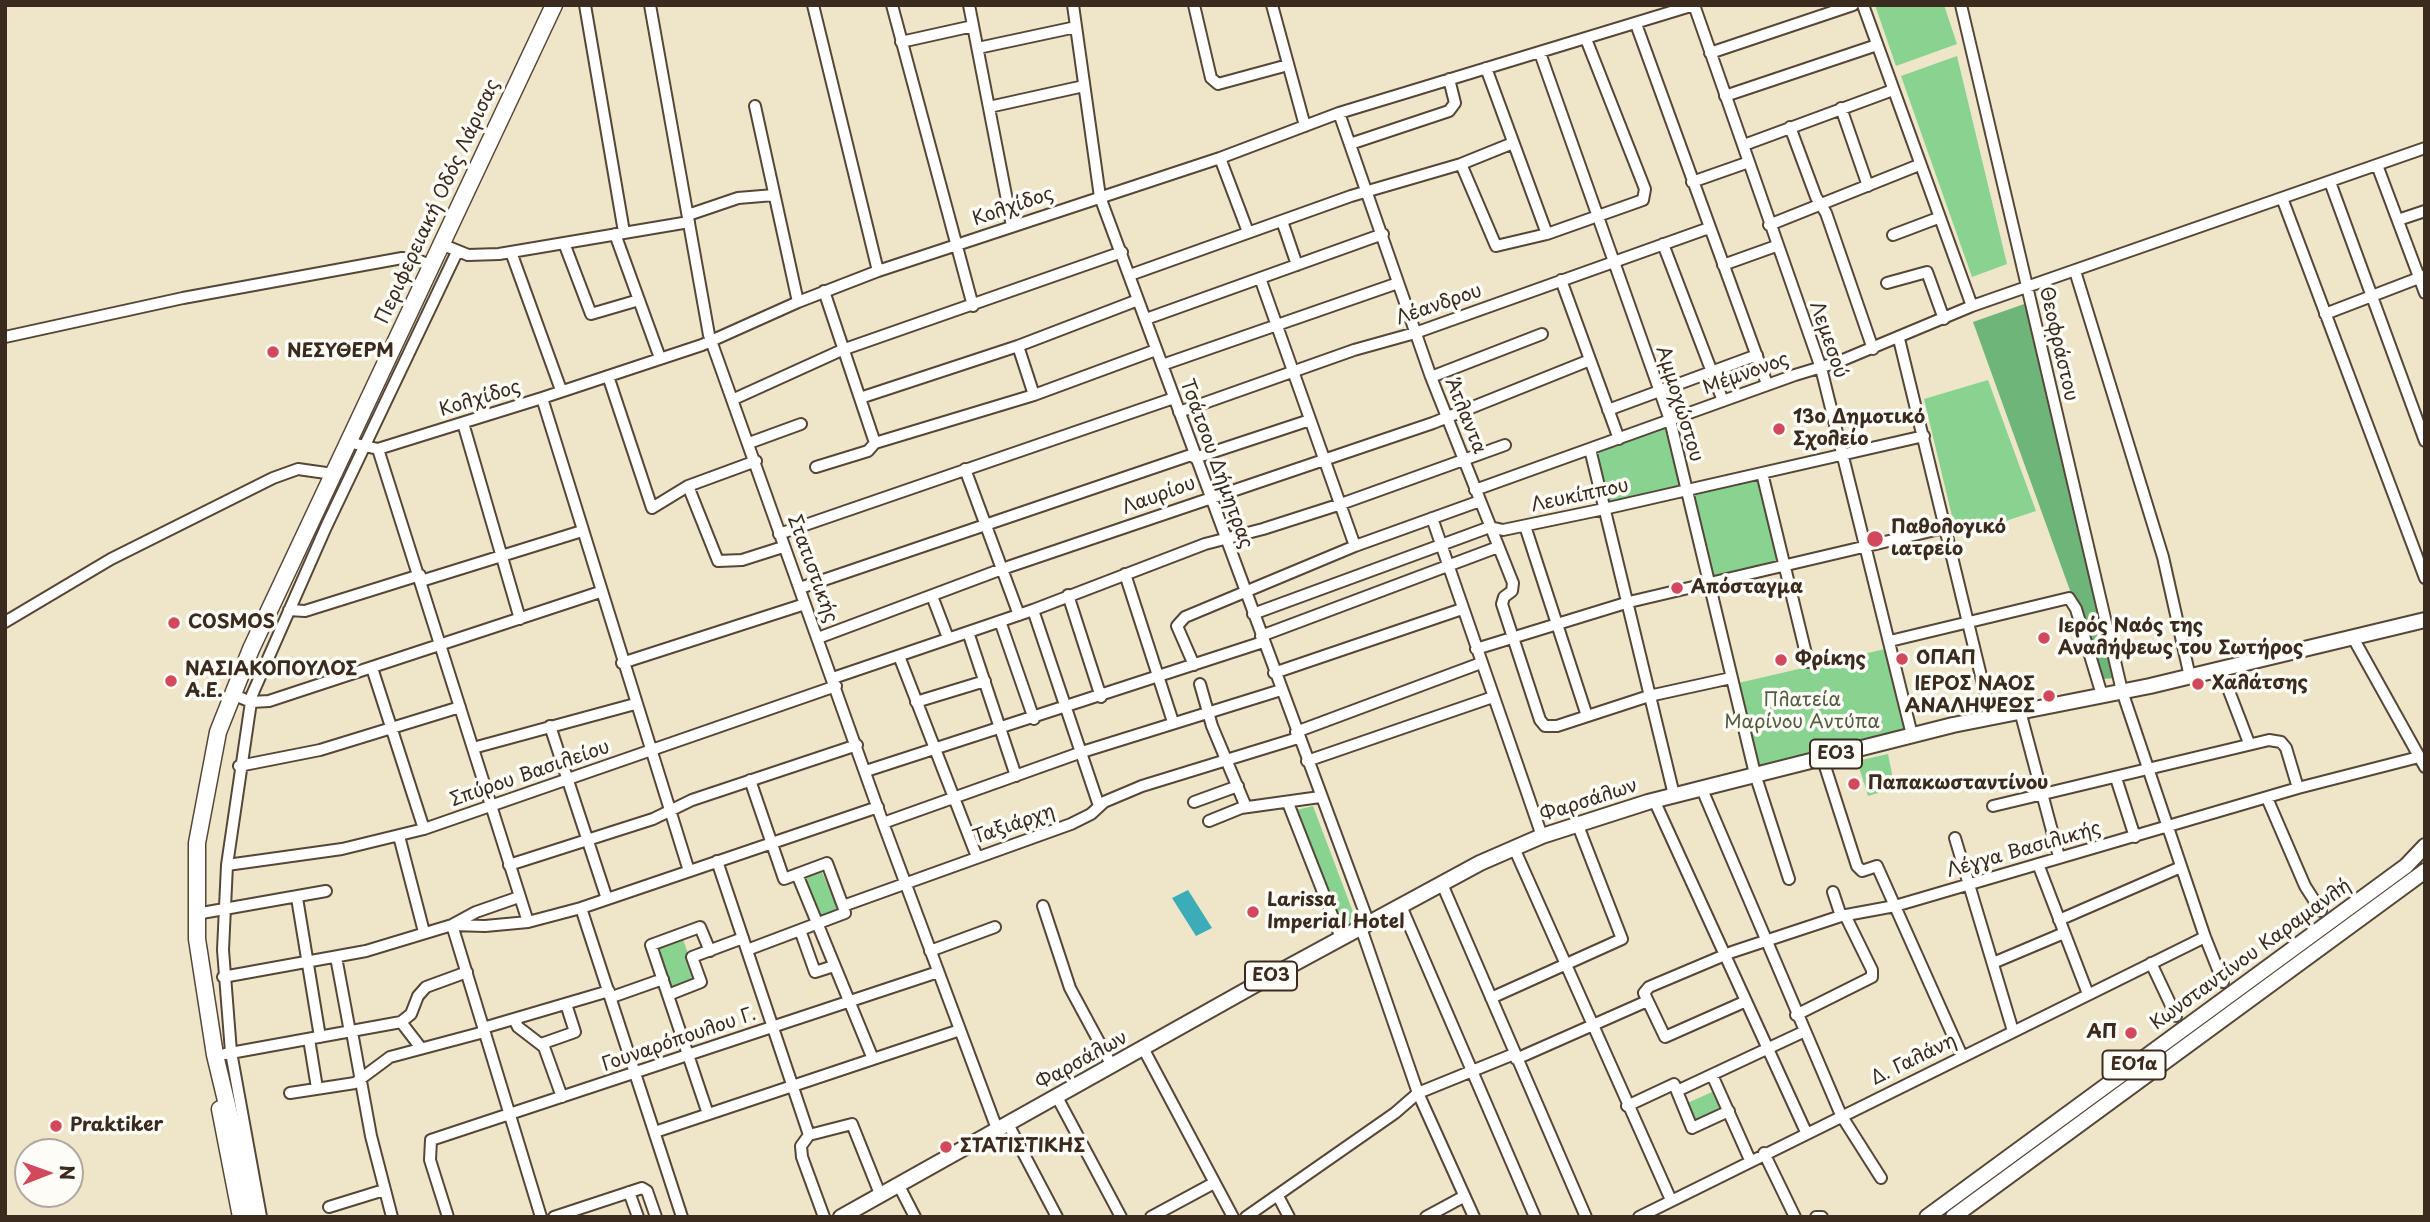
<!DOCTYPE html>
<html>
<head>
<meta charset="utf-8">
<style>
  body { margin:0 }
  #map { position:relative; width:2430px; height:1222px; overflow:hidden; background:#efe5c8; font-family:"Playpen Sans",sans-serif }
  canvas { display:block }
  .frame { position:absolute; inset:0; border:7px solid #3b2a1e; pointer-events:none }
  .north { position:absolute; left:14px; top:1138px; width:70px; height:70px; box-sizing:border-box; background:#fdfcf7; border:2px solid #afa8a0; border-radius:50%; rotate:89deg; font-size:19px; font-weight:700; line-height:28px; text-align:center; color:#3b2a1e }
  .north::after { content:''; display:block; margin:auto; width:24px; height:32px; background:#d1495b; clip-path:polygon(50% 0,100% 100%,50% 72%,0 100%) }
</style>
</head>
<body>
<div id="map">
<canvas width="2430" height="1222"></canvas>
<div class="frame"></div>
<div class="north">N</div>
</div>
<script>
const g = document.querySelector('canvas').getContext('2d');
g.lineJoin = 'round';
function paint(path, color) {
  g.fillStyle = color;
  g.fill(path, 'evenodd');
}
function toPath(rows) {
  const path = new Path2D();
  for (const r of rows) {
    path.moveTo(r[0], r[1]);
    for (let i = 2; i < r.length; i += 2) path.lineTo(r[i], r[i + 1]);
  }
  return path;
}
function stroke(path, color, width, dash) {
  g.strokeStyle = color;
  g.lineWidth = width;
  g.lineCap = dash ? 'butt' : 'round';
  g.setLineDash(dash || []);
  g.stroke(path);
}
function drawText(font, color, halo, rows, align = 'center') {
  g.font = font + ' "Playpen Sans",sans-serif';
  g.lineWidth = 7;
  g.setLineDash([]);
  g.textBaseline = 'middle';
  g.strokeStyle = halo;
  g.fillStyle = color;
  for (const [text, x, y, turn = 0] of rows) {
    g.save();
    g.translate(x, y);
    g.rotate((+turn || 0) * Math.PI / 180);
    g.textAlign = isNaN(turn) ? turn : align;
    if (halo) g.strokeText(text, 0, 0);
    g.fillText(text, 0, 0);
    g.restore();
  }
}
paint(toPath([
  [1875,5,1944,5,1957,44,1896,66],
  [1957,56,2007,264,1972,277,1901,76],
  [1988,380,2036,511,1957,537,1924,399],
  [1670,420,1687,490,1762,473,1786,566,1708,584,1687,491,1604,509,1590,449],
  [1885,649,1906,730,1756,768,1734,684],
  [1888,754,1895,788,1868,796,1857,761],
  [1313,806,1356,920,1341,928,1296,810],
  [821,870,838,908,821,917,818,917,803,878],
  [682,936,697,980,671,989,656,945],
  [1712,1092,1724,1118,1695,1132,1683,1105]
]), '#88d390');
paint(toPath([
  [2027,303,2116,678,2102,679,1973,322]
]), '#6eb57a');
paint(toPath([
  [1188,890,1212,928,1196,936,1172,898]
]), '#3cacb9');
const minor = toPath([
  [585,5,624,232],
  [650,5,709,335,883,823,997,1129],
  [813,5,878,271],
  [892,5,973,306],
  [969,5,1012,226],
  [1073,5,1100,197,1369,924],
  [1194,5,1211,78,1218,84,1288,65],
  [1272,5,1305,126],
  [1863,5,1972,306],
  [1961,5,2122,691,2205,937,2223,982],
  [1636,24,1767,384],
  [901,42,973,26],
  [978,48,1076,27],
  [1540,53,1670,420,1755,774,1789,879],
  [1710,53,1853,5],
  [1486,68,1547,234],
  [1725,96,1877,45],
  [755,106,798,302],
  [989,107,1084,86],
  [1841,108,1868,186],
  [1339,113,1431,377,1513,583,1512,591,1504,597,1502,604,1540,720,1545,726,1557,726,1649,696,1731,678],
  [1790,127,1816,197,1826,213,1873,349],
  [1350,144,1449,111,1455,103,1449,79],
  [1744,145,1893,90],
  [1220,158,1248,232],
  [1461,164,1496,246,1547,234,1643,200,1645,189,1586,39],
  [2377,165,2425,293],
  [1692,182,1749,162],
  [2330,182,2425,441],
  [2282,198,2425,578],
  [688,215,738,198,774,195],
  [2398,220,2425,211],
  [1282,221,1297,265],
  [1769,225,1919,165],
  [615,234,660,358],
  [1893,235,1938,218],
  [564,243,591,314,639,300],
  [441,244,468,255,499,254,689,222],
  [1663,244,1723,401],
  [511,252,561,390],
  [1723,265,1776,246],
  [2075,271,2163,557,2190,677],
  [1130,275,1351,196,1461,164,1513,143],
  [1260,278,1355,546],
  [1561,280,1619,439],
  [1887,283,1927,272,1944,319],
  [824,291,875,443],
  [2325,314,2424,276],
  [1146,319,1383,234],
  [5,337,183,298,402,258,416,259,431,266],
  [1899,339,1991,717],
  [1018,346,1034,395],
  [1162,365,1398,283],
  [608,376,652,508,688,486,756,461],
  [1431,377,1542,334],
  [542,398,689,871],
  [860,398,1018,346,1138,300],
  [734,399,842,350,1122,252],
  [1608,410,1757,355],
  [1179,412,1354,350,1415,333,1709,228],
  [463,423,520,619],
  [348,442,378,449,542,398,702,345,798,302,878,271,1220,158,1339,113,1694,5,1821,368,1912,735],
  [749,443,801,424],
  [378,449,528,922],
  [1590,449,1674,795],
  [1195,458,1310,420],
  [816,467,868,451,875,443,1034,395,1156,350],
  [965,469,1019,615],
  [1762,473,1808,662],
  [688,486,718,561,742,560,783,547],
  [1475,490,1795,375,1838,362,1972,306,2425,148],
  [1432,518,1542,836],
  [1525,526,1587,716],
  [779,534,1174,398],
  [1125,574,1173,722],
  [421,581,582,531],
  [800,588,1194,454],
  [1068,595,1101,697],
  [932,596,948,638],
  [289,610,305,611,420,575],
  [1033,610,1099,806],
  [1253,614,1490,527,1503,530,1604,509,1924,436],
  [1000,621,1034,719],
  [5,622,111,559,273,478,298,469,333,474],
  [968,632,1016,776],
  [1261,636,1498,547],
  [2352,636,2425,767],
  [818,638,1002,569,1433,423,1590,360],
  [1890,641,2069,598,2076,609,2102,695],
  [1476,649,1629,602,1944,528],
  [899,656,977,857],
  [622,663,805,604],
  [1194,665,1177,626,1185,617,1355,546,1480,501],
  [372,668,424,829],
  [2221,670,2249,743],
  [1274,673,1462,609],
  [833,678,1033,610,1205,544,1263,529,1341,504,1505,445],
  [1200,684,1212,726,1246,807],
  [232,694,251,702,269,701,600,592],
  [916,702,985,681],
  [2020,711,2059,857],
  [550,726,607,899],
  [1296,732,1481,663],
  [473,748,635,704],
  [1822,757,1857,866,1862,871,1877,866,1962,1056],
  [1307,761,1493,697],
  [239,766,320,750,460,707],
  [866,771,1263,642],
  [2116,778,2135,837],
  [750,780,784,879,827,863,843,906],
  [1701,787,1841,1115,1881,1178],
  [2267,798,2305,886,2321,911],
  [1654,800,1806,1132],
  [1194,802,1238,786],
  [1288,803,1341,938],
  [1993,806,2269,740,2281,742,2286,748,2298,788],
  [1209,821,1241,808,1320,797],
  [883,823,1082,752,1281,690],
  [399,836,424,932],
  [1955,838,2013,1031],
  [1514,848,1671,1200],
  [717,861,809,1135],
  [2038,864,2088,994],
  [227,865,342,849,424,829,836,686],
  [509,865,653,819,692,800,857,745],
  [797,874,873,1059],
  [1442,884,1586,1217],
  [1833,892,1841,916],
  [297,898,320,1037],
  [1043,906,1070,988,1112,1066],
  [1401,906,1535,1217],
  [581,908,682,1217],
  [196,914,326,891],
  [2059,920,2181,867],
  [1361,928,1418,1093,1474,1217],
  [800,930,815,972,834,966],
  [747,950,845,913,843,906,1071,824,1091,814,1104,802,1142,786,1298,738],
  [930,951,995,927],
  [336,957,350,1032],
  [1993,963,2064,933],
  [2151,963,2176,1016],
  [223,977,366,951,452,925,476,912,519,897],
  [668,995,701,982,692,957,743,938],
  [612,997,663,979],
  [1491,998,1622,939,1577,823],
  [1744,1002,1665,1037,1644,993,1649,987,1732,952,1841,916,1895,906,2298,788,2419,757],
  [1796,1015,1872,977,1872,970,1845,915],
  [514,1019,518,1027,544,1047,562,1097],
  [401,1022,421,1048],
  [483,1028,609,991],
  [352,1032,371,1136,392,1217],
  [309,1039,317,1088],
  [541,1044,575,1032,566,1004],
  [1143,1048,1233,1217],
  [225,1054,401,1022,411,1014,418,996,426,987,467,972],
  [1516,1059,1645,1002],
  [1713,1077,1750,1160],
  [1677,1091,1803,1032],
  [290,1093,355,1083,390,1057,484,1032],
  [1057,1097,1121,1217],
  [1627,1106,1674,1084,1692,1128,1729,1111],
  [708,1114,651,945,700,927,710,951],
  [1008,1124,1057,1217],
  [655,1132,960,1030],
  [1764,1153,1795,1217],
  [898,1184,915,1217],
  [629,1192,638,1217],
  [1278,1196,1289,1217],
  [329,1207,384,1190],
  [261,1217,231,1052,223,950,227,865,252,695,326,527,457,252],
  [448,1217,430,1160,431,1140,938,972],
  [541,1217,452,925,485,926,528,922,581,908,878,807],
  [554,1217,642,1188,647,1191,656,1217],
  [824,1217,802,1157,801,1146,809,1135,852,1124,880,1194],
  [1151,1217,1214,1183],
  [1246,1217,1395,1113,1418,1093,1514,1054],
  [1426,1217,1463,1197],
  [1639,1217,2205,937],
  [1816,1217,1822,1217]
]);
const major = toPath([
  [841,1217,1264,980,1480,863,1542,836,1648,802,1953,725,2150,686,2425,620],
  [1927,1217,2406,866,2425,846],
  [1953,1217,2425,871]
]);
const highway = toPath([
  [220,1109,241,1217],
  [254,1217,215,1055,197,939,197,843,218,732,251,649,554,5]
]);
stroke(minor, '#564638', 14);
stroke(major, '#564638', 18);
stroke(highway, '#564638', 19);
stroke(minor, '#fff', 10);
stroke(major, '#fff', 14);
stroke(highway, '#fff', 16);
for (const [x, y, r, color] of [
  [273,352,7,"#d1495b"],
  [1779,429,7,"#d1495b"],
  [1875,539,9,"#d1495b"],
  [1677,588,7,"#d1495b"],
  [174,623,7,"#d1495b"],
  [2044,638,7,"#d1495b"],
  [1902,659,7,"#d1495b"],
  [1781,660,7,"#d1495b"],
  [171,681,7,"#d1495b"],
  [2198,684,7,"#d1495b"],
  [2049,696,7,"#d1495b"],
  [1854,784,7,"#d1495b"],
  [1253,912,7,"#d1495b"],
  [2131,1033,7,"#d1495b"],
  [56,1126,7,"#d1495b"],
  [946,1147,7,"#d1495b"]
]) {
  const dot = new Path2D();
  dot.arc(x, y, r, 0, 2 * Math.PI);
  g.fillStyle = color;
  g.fill(dot);
  stroke(dot, '#fdfcf7', 2.5);
}
for (const [x, y, w] of [
  [1836,754,52],
  [1271,976,52],
  [2134,1065,63]
]) {
  const box = new Path2D();
  box.roundRect(x - w / 2, y - 14.5, w, 29, 5);
  g.fillStyle = '#fdfcf7';
  g.fill(box);
  stroke(box, '#3b2a1e', 2);
}
drawText('bold 18px', '#3b2a1e', null, [
  ["ΕΟ3",1836,754],
  ["ΕΟ3",1271,976],
  ["ΕΟ1α",2134,1065]
]);
drawText('19px', '#3b2a1e', '#fdfcf7', [
  ["Περιφερειακή Οδός Λάρισας",438,202,-65],
  ["Κολχίδος",1013,207,-19],
  ["Λέανδρου",1439,305,-19],
  ["Λεμεσού",1828,340,71],
  ["Θεοφράστου",2058,344,77],
  ["Μέμνονος",1746,374,-20],
  ["Κολχίδος",480,399,-17],
  ["Αμμοχώστου",1679,404,73],
  ["Άτλαντα",1465,416,68],
  ["Τσάτσου Δήμητρας",1216,464,70],
  ["Λαυρίου",1159,496,-20],
  ["Λευκίππου",1580,496,-12],
  ["Στατιστικής",812,569,70],
  ["Σπύρου Βασιλείου",530,774,-19],
  ["Φαρσάλων",1589,801,-18],
  ["Ταξιάρχη",1014,825,-19],
  ["Λέγγα Βασιλικής",2024,850,-16],
  ["Κωνσταντίνου Καραμανλή",2251,955,-36],
  ["Γουναρόπουλου Γ.",679,1040,-19],
  ["Δ. Γαλάνη",1914,1060,-26],
  ["Φαρσάλων",1082,1061,-29]
]);
drawText('bold 19px', '#3b2a1e', '#fdfcf7', [
  ["ΝΕΣΥΘΕΡΜ",287,352],
  ["13ο Δημοτικό",1793,418],
  ["Σχολείο",1793,440],
  ["Παθολογικό",1891,528],
  ["ιατρείο",1891,550],
  ["Απόσταγμα",1691,588],
  ["COSMOS",188,623],
  ["Ιερός Ναός της",2058,627],
  ["Αναλήψεως του Σωτήρος",2058,649],
  ["ΟΠΑΠ",1916,659],
  ["Φρίκης",1795,660],
  ["ΝΑΣΙΑΚΟΠΟΥΛΟΣ",185,670],
  ["Α.Ε.",185,692],
  ["Χαλάτσης",2212,684],
  ["ΙΕΡΟΣ ΝΑΟΣ",2035,685,"right"],
  ["ΑΝΑΛΗΨΕΩΣ",2035,707,"right"],
  ["Παπακωσταντίνου",1868,784],
  ["Larissa",1267,901],
  ["Imperial Hotel",1267,923],
  ["ΑΠ",2117,1033,"right"],
  ["Praktiker",70,1126],
  ["ΣΤΑΤΙΣΤΙΚΗΣ",960,1147]
], 'left');
drawText('19px', '#525d40', '#fdfcf7', [
  ["Πλατεία",1802,701],
  ["Μαρίνου Αντύπα",1802,723]
]);
</script>
</body>
</html>
